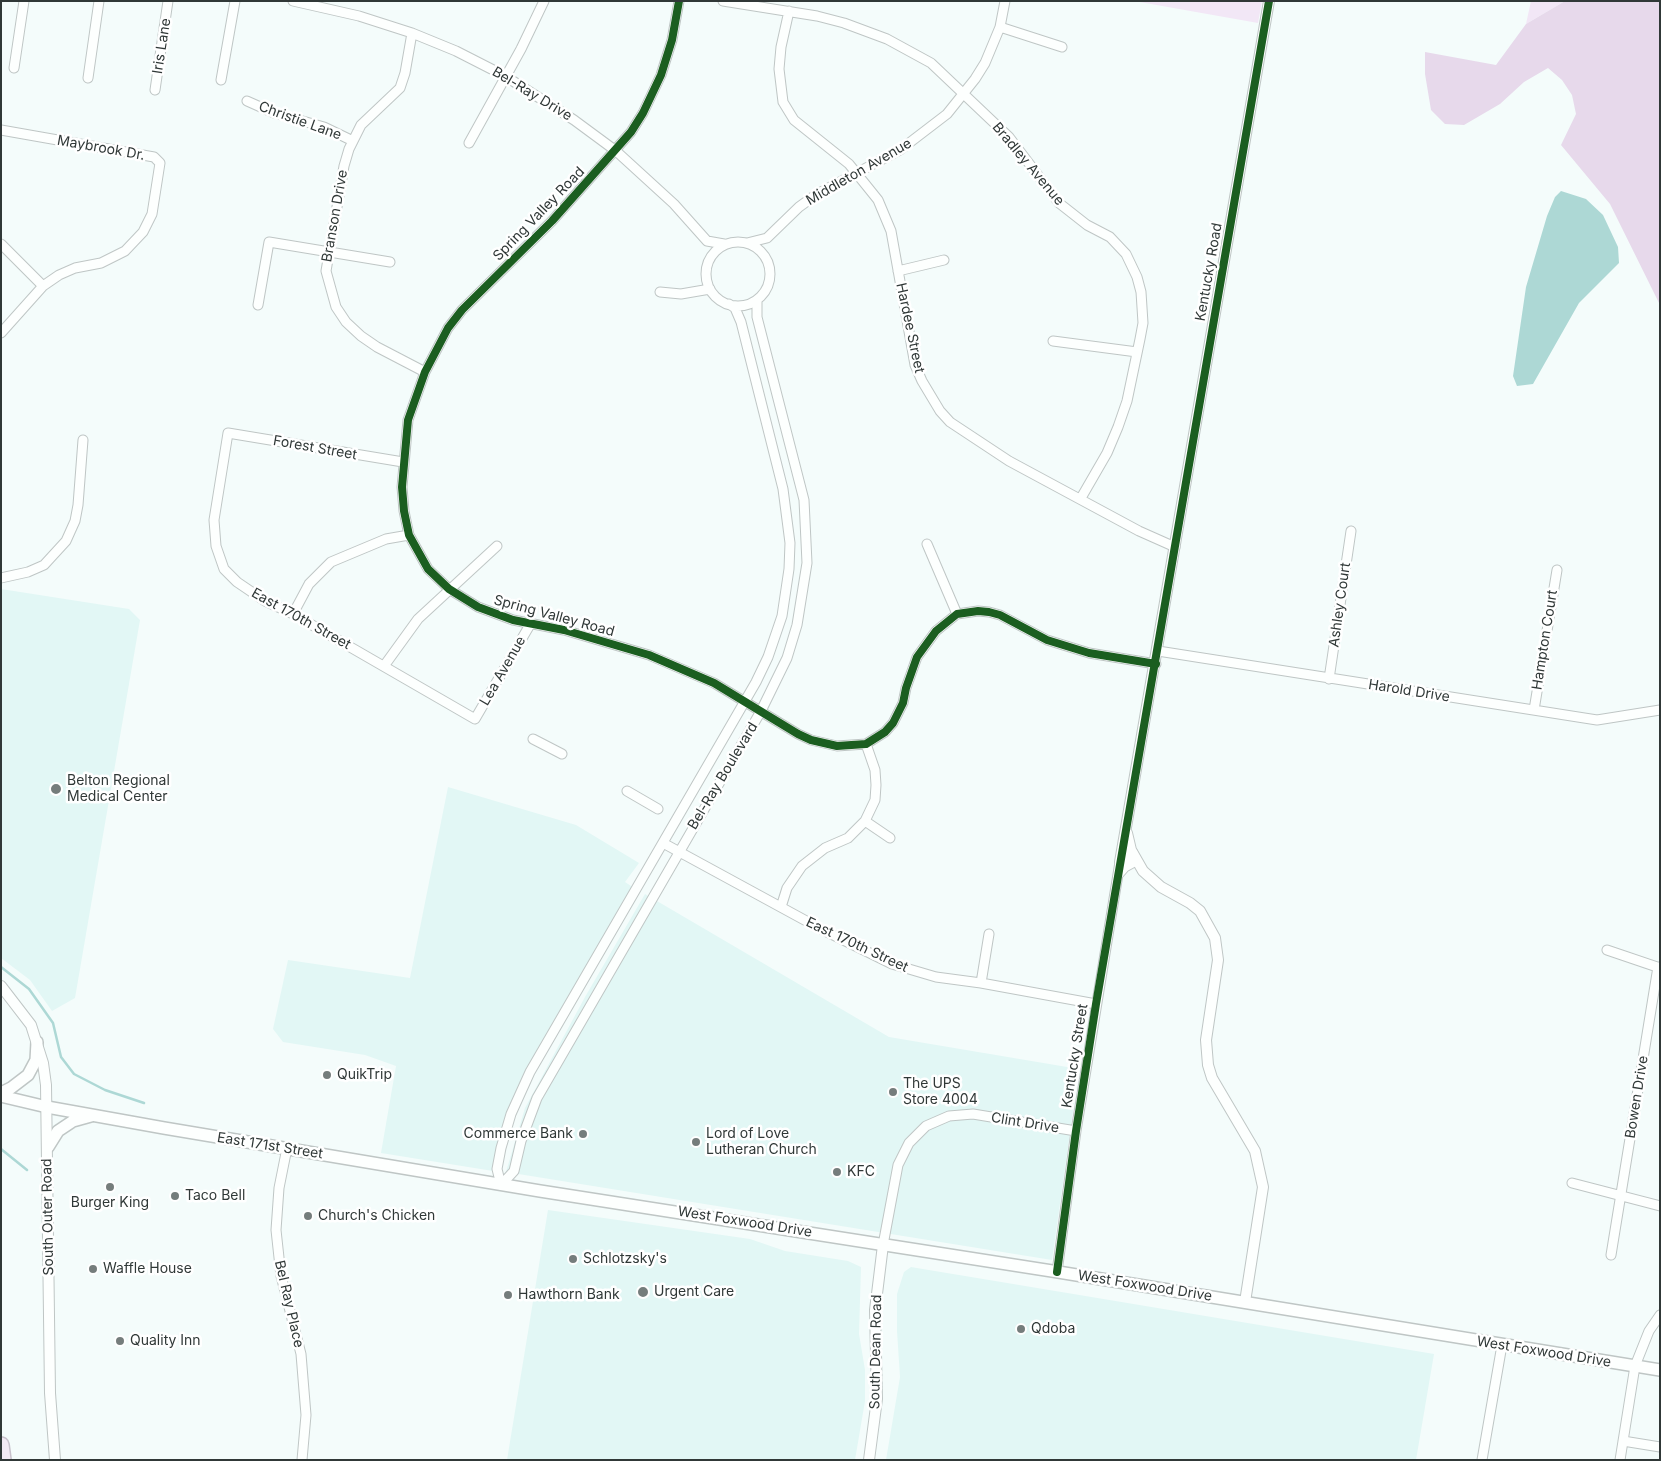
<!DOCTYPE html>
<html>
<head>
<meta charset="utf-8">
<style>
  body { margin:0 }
  #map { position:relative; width:1661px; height:1461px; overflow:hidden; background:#f4fcfb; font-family:Inter,sans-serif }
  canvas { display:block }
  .frame { position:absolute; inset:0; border:2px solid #303837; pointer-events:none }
</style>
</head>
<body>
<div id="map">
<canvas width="1661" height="1461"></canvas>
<div class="frame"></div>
</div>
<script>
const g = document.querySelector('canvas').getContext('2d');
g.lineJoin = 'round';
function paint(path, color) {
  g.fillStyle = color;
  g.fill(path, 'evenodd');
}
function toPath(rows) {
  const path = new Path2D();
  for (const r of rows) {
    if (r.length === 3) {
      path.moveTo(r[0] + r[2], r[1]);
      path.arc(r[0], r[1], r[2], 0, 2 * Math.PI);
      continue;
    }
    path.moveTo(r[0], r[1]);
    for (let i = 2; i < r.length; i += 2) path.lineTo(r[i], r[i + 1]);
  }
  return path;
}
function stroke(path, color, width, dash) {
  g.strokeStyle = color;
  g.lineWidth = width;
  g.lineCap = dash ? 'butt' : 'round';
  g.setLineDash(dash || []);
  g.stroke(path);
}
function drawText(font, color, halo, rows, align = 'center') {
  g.font = font + ' Inter,sans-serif';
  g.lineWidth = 5;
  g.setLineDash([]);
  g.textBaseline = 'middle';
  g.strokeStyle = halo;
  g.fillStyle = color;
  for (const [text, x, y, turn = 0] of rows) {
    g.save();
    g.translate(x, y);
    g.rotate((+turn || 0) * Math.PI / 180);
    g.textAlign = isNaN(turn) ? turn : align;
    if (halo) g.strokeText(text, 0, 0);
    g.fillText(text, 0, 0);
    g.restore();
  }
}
paint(toPath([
  [1,589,129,609,140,620,75,998,52,1011,30,980,1,958],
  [448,787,576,825,639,863,625,882,634,888,504,1122,493,1171,381,1153,396,1066,365,1055,283,1042,273,1029,288,960,410,978],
  [645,894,889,1037,1079,1069,1052,1260,506,1172,525,1108,585,997],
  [548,1210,750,1239,785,1251,848,1261,861,1267,859,1334,865,1370,865,1401,855,1460,507,1460],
  [911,1267,1434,1354,1416,1460,886,1460,900,1377,897,1331,897,1294,904,1272]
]), '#e2f7f5');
paint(toPath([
  [1134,1,1262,1,1258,23],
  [1531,1,1565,1,1526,24]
]), '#f2e7f6');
paint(toPath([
  [1565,1,1660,1,1660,305,1610,204,1561,145,1576,114,1572,95,1562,80,1548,68,1524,82,1500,104,1464,125,1445,124,1431,110,1425,74,1425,52,1496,65,1526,24]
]), '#e7d9eb');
paint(toPath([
  [1561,191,1586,199,1603,215,1618,247,1619,263,1579,303,1533,384,1517,386,1513,376,1526,287,1547,216,1555,197]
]), '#add8d5');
stroke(toPath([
  [1,967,29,989,53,1023,61,1057,74,1074,105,1090,144,1103],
  [1,1149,27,1170]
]), '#add8d5', 2.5);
const minor = toPath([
  [293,1,359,16,412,33,456,51,505,76,574,120,616,151,674,204,707,241,724,244],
  [679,1,672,40,661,75,643,113,631,132,552,221,462,310,448,328,425,372,408,420,402,487,404,511,409,535,428,569,449,589,478,607,513,620,564,630,649,655,714,683,798,734,811,740,837,746,866,744,885,732,893,723,903,703,906,688,917,657,936,631,957,614,978,611,989,612,1000,615,1047,640,1089,653,1156,664],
  [723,1,817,16,844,23,887,39,931,63,1009,137,1059,203,1087,225,1110,237,1126,254,1137,277,1141,292,1143,323,1140,339,1127,401,1118,427,1107,453,1081,498],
  [789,11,781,47,779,69,783,102,794,120,849,164,878,200,891,231,915,365,922,381,940,411,950,422,1009,461,1139,531,1175,547],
  [1000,27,1062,47],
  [412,33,405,73,400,88,361,125,349,149,344,166,326,271,336,307,346,322,361,336,377,347,425,372],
  [14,68,24,1],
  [88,78,99,1],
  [221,80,235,1],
  [155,90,168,1],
  [247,101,274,113,324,127,353,141],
  [1,130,154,157,160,163,152,214,143,232,125,251,101,263,75,268,59,275,43,286,1,333],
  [469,143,521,49,544,1],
  [738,274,32],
  [747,243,767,238,799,207,817,194,900,150,947,114,975,79,985,63,1000,27,1005,1],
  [1,244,43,286],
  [898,271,944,260],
  [660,292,681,294,710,289],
  [258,305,269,242,390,262],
  [1053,341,1137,352],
  [403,462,228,433,214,520,216,546,224,569,237,582,265,601,293,614,475,719,531,623],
  [927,544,957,614],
  [1,578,28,572,44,565,66,541,75,521,78,505,83,440],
  [293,614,309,584,331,562,386,539,409,535],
  [1158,651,1597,720,1660,710],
  [384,666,418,619,497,546],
  [1329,679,1351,531],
  [1534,710,1557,570],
  [533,739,562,754],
  [627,791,658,809],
  [865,821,890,838],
  [663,843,821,929,892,964,936,977,981,983,1096,1004],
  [1118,875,1125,867,1136,861],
  [781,907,787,888,802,866,825,848,848,838,865,821,875,800,876,785,875,770,866,744],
  [1607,950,1660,968],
  [981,983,989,934],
  [287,1148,279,1188,276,1230,281,1276,301,1354,306,1415,302,1460],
  [1572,1183,1660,1206],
  [501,1185,514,1171,521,1141,537,1098,761,711,787,658,797,625,807,563,804,500,757,317,757,301],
  [501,1185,497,1169,501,1148,511,1114,530,1072,756,682,768,657,782,616,789,569,790,543,783,489,741,322,735,308,729,304],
  [883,1245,898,1165,909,1143,926,1126,949,1116,973,1114,1076,1131],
  [1611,1255,1658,967],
  [1057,1272,1076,1131,1120,862,1133,853],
  [1623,1441,1660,1447],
  [1482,1460,1502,1345],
  [1620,1460,1635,1366,1649,1331,1660,1315]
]);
const tertiary = toPath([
  [1127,833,1131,850,1143,871,1161,887,1190,903,1200,911,1215,938,1218,960,1206,1040,1208,1065,1212,1078,1255,1151,1263,1187,1245,1302],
  [1120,862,1269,1],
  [1,986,31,1025,43,1063,46,1085,50,1393,55,1460],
  [869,1460,877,1399,875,1310,883,1245]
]);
const secondary = toPath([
  [1,1093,11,1088,28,1075,36,1060,37,1042],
  [1,1096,47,1107,164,1128,540,1191,1052,1271,1660,1370],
  [48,1147,58,1131,73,1121,91,1116]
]);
const motorway = toPath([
  [1,1445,3,1460]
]);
stroke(minor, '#bfc6c5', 11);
stroke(tertiary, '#bfc6c5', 12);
stroke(secondary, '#bfc6c5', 14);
stroke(motorway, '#c8c2cc', 18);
stroke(minor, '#fdfffe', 9);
stroke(tertiary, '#fdfffe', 10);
stroke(secondary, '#fdfffe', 11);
stroke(motorway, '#f2eaf4', 15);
stroke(toPath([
  [679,1,672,40,661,75,643,113,631,132,552,221,462,310,448,328,425,372,408,420,402,487,404,511,409,535,428,569,449,589,478,607,513,620,564,630,649,655,714,683,798,734,811,740,837,746,866,744,885,732,893,723,903,703,906,688,917,657,936,631,957,614,978,611,989,612,1000,615,1047,640,1089,653,1156,664],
  [1057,1272,1076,1131,1096,1004,1269,1]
]), '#1b5e20', 8);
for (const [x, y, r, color] of [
  [56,789,6,"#757d7c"],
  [327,1075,5,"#757d7c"],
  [893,1092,5,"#757d7c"],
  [583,1134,5,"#757d7c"],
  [696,1142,5,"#757d7c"],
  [837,1172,5,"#757d7c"],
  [110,1187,5,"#757d7c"],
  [175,1196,5,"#757d7c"],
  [308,1216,5,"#757d7c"],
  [573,1259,5,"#757d7c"],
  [93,1269,5,"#757d7c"],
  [643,1292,6,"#757d7c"],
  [508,1295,5,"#757d7c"],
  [1021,1329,5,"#757d7c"],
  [120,1341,5,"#757d7c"]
]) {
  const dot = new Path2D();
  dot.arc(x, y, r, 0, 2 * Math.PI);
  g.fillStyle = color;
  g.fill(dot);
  stroke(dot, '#fff', 2);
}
drawText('14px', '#303837', '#fff', [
  ["Iris Lane",162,46,-81],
  ["Bel-Ray Drive",532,94,31],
  ["Christie Lane",300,121,20],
  ["Maybrook Dr.",101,148,10],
  ["Bradley Avenue",1028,164,50],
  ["Middleton Avenue",859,172,-30],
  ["Spring Valley Road",539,214,-46],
  ["Branson Drive",335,216,-80],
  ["Kentucky Road",1209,272,-80],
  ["Hardee Street",910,328,78],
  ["Forest Street",315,448,10],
  ["Ashley Court",1340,605,-82],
  ["Spring Valley Road",554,616,15],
  ["East 170th Street",301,619,29],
  ["Hampton Court",1545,640,-81],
  ["Lea Avenue",503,671,-60],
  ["Harold Drive",1409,691,9],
  ["Bel-Ray Boulevard",723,776,-59],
  ["East 170th Street",857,945,25],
  ["Kentucky Street",1075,1056,-81],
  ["Bowen Drive",1637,1097,-81],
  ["Clint Drive",1025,1123,9],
  ["East 171st Street",270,1146,9],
  ["South Outer Road",48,1217,-91],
  ["West Foxwood Drive",745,1222,9],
  ["West Foxwood Drive",1145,1286,9],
  ["Bel Ray Place",289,1304,77],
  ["South Dean Road",876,1352,-89],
  ["West Foxwood Drive",1544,1352,9]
]);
drawText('14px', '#303837', '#fff', [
  ["Belton Regional",67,781],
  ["Medical Center",67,797],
  ["QuikTrip",337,1075],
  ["The UPS",903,1084],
  ["Store 4004",903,1100],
  ["Commerce Bank",573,1134,"right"],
  ["Lord of Love",706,1134],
  ["Lutheran Church",706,1150],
  ["KFC",847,1172],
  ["Taco Bell",185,1196],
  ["Burger King",110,1203,"center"],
  ["Church's Chicken",318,1216],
  ["Schlotzsky's",583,1259],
  ["Waffle House",103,1269],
  ["Urgent Care",654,1292],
  ["Hawthorn Bank",518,1295],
  ["Qdoba",1031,1329],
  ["Quality Inn",130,1341]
], 'left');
</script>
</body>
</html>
